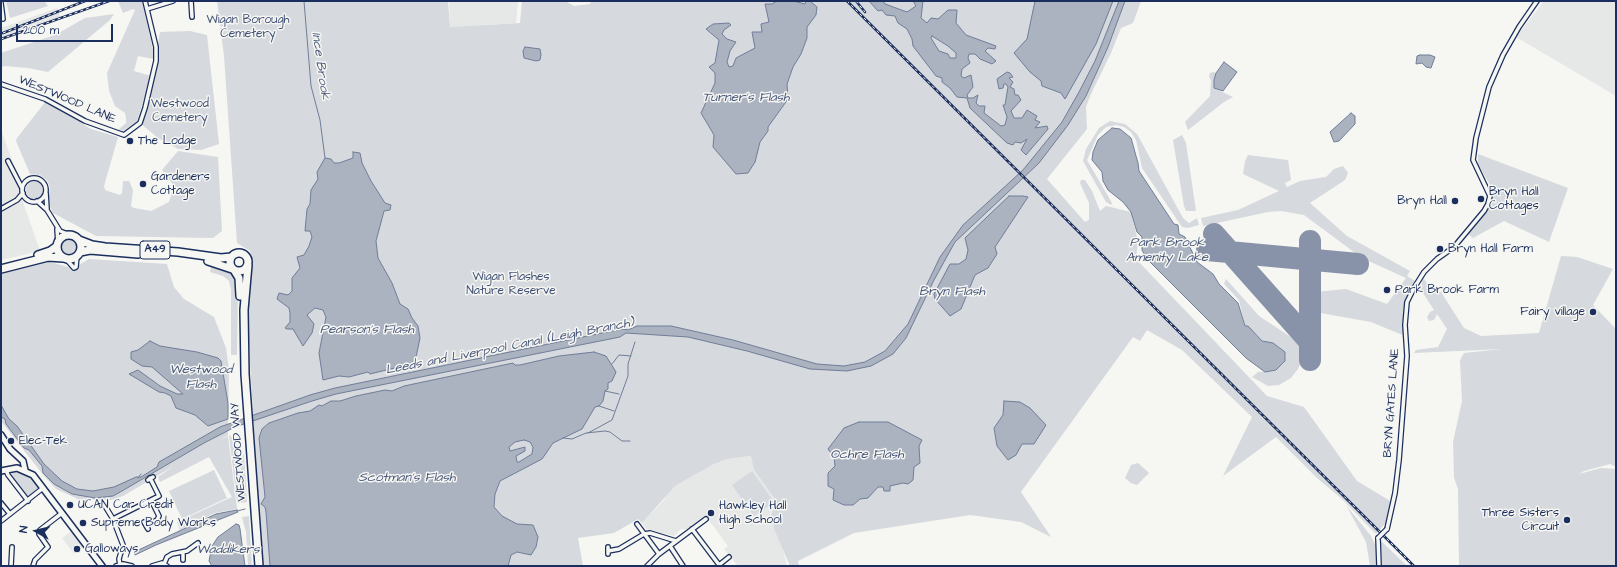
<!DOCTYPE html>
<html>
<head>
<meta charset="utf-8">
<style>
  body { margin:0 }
  #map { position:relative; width:1617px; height:567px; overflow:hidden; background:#f6f6f2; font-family:"Architects Daughter",sans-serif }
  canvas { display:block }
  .frame { position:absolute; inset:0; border:2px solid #1b2f5e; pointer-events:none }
  .north { position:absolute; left:16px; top:511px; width:40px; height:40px; -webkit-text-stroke:3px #f6f6f2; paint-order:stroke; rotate:278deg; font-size:11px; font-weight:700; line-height:16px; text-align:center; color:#1b2f5e }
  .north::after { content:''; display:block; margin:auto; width:14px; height:18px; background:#1b2f5e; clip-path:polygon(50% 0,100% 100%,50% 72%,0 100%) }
  .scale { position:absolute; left:16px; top:24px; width:97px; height:18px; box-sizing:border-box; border:2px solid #1b2f5e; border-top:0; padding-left:5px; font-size:12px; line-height:14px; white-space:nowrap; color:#1b2f5e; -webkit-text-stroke:3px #f6f6f2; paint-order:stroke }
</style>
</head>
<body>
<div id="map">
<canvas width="1617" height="567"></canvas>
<div class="frame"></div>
<div class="north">N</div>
<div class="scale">200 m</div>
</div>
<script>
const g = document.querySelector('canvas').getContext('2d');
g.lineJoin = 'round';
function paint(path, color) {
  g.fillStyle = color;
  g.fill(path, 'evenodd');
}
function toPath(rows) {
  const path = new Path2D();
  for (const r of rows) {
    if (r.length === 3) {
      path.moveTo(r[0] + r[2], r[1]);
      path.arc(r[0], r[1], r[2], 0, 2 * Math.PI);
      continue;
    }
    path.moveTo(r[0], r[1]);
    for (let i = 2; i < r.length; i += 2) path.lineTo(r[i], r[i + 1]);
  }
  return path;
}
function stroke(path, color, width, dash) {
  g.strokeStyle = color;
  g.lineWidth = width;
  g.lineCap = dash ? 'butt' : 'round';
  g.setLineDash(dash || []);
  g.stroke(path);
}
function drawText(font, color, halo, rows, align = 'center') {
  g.font = font + ' "Architects Daughter",sans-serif';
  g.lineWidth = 3;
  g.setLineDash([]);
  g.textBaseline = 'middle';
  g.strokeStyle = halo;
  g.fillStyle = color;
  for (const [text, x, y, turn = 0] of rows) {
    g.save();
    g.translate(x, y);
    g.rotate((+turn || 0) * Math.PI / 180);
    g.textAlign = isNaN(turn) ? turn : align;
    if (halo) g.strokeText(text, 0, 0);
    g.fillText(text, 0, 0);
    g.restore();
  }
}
paint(toPath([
  [449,1,518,1,516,23,450,27],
  [1544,1,1616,1,1616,96,1516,37],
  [57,8,61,19,1,41,1,28],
  [1,130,17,174,23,202,40,251,1,260],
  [752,456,754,470,775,500,776,505,771,510,770,515,774,529,782,546,787,566,738,566,724,549,728,546,706,516,688,529,681,529,674,536,646,529,642,523,664,500,668,493,675,486,714,464,727,459],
  [72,531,83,547,74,554,62,538]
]), '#e6e7e7');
paint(toPath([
  [6,1,44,1,48,6,10,18],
  [118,1,142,1,154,54,154,59,138,56,134,71,151,76,137,121,123,131,118,130,126,123,126,118,125,113,115,106,109,91,107,73,135,10,133,9,123,13],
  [217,1,448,1,450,27,520,23,522,1,565,1,574,6,590,4,591,1,1141,1,1133,23,1121,28,1111,53,1091,94,1086,107,1087,129,1047,179,1085,222,1089,220,1089,203,1080,183,1081,180,1085,180,1092,191,1100,211,1106,206,1131,212,1138,241,1136,259,1267,396,1304,407,1357,481,1392,502,1387,521,1376,534,1342,499,1317,478,1276,437,1223,476,1252,417,1182,350,1147,330,1140,341,1133,337,1021,492,1051,537,1021,522,970,515,854,533,798,561,799,566,790,566,774,529,771,515,772,511,776,506,776,501,754,470,751,456,727,459,714,464,675,486,642,523,638,519,614,533,578,538,583,566,262,566,250,363,248,309,249,275,252,258,250,251,237,243,224,56],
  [114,14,110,20,48,72,28,68,4,66,1,68,1,53,55,35,85,18],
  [190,31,207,35,219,144,201,150,178,149,158,138,140,123,152,81,160,32],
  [1213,72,1216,73,1214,88,1233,97,1224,102,1188,130,1185,122,1210,96,1211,80,1209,77,1210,73],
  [46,101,81,119,81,123,91,129,118,137,104,186,105,190,120,195,122,193,123,181,129,181,133,190,131,206,134,208,151,211,169,202,174,186,162,170,178,151,218,157,222,231,213,238,96,236,53,213,48,202,50,187,47,180,40,175,30,174,16,141,17,138],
  [1110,121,1125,124,1137,134,1183,218,1189,223,1197,218,1199,225,1188,228,1182,227,1142,168,1136,140,1131,132,1124,127,1116,125,1106,127,1098,135,1087,160,1112,203,1111,205,1106,202,1083,161,1086,149,1099,128],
  [1182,135,1186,143,1196,211,1186,211,1184,206,1173,140],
  [1478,154,1568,188,1549,242,1504,221,1473,238,1468,234,1488,210,1492,196,1490,185,1478,164],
  [1248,155,1288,160,1291,180,1285,183,1287,187,1300,181,1326,177,1334,169,1343,166,1348,173,1345,180,1310,203,1347,236,1410,271,1407,276,1415,281,1409,291,1406,307,1405,336,1371,322,1315,312,1315,292,1346,289,1387,304,1406,278,1362,258,1304,215,1281,211,1268,212,1203,226,1201,218,1238,210,1279,191,1243,174,1245,161],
  [35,190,9],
  [69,247,9],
  [1561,256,1577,257,1613,269,1593,305,1616,329,1616,467,1610,464,1584,471,1579,474,1601,468,1616,469,1616,566,1459,566,1458,489,1454,477,1453,442,1462,401,1460,360,1464,353,1502,349,1414,353,1416,350,1438,347,1447,329,1437,314,1434,320,1429,321,1427,317,1430,312,1434,310,1421,290,1422,281,1424,279,1433,291,1441,292,1464,328,1481,336,1539,333],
  [89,259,167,264,174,287,184,299,214,317,226,348,229,369,228,435,220,440,228,436,237,509,215,513,180,530,177,522,232,497,209,457,160,482,158,477,174,466,123,496,111,500,78,499,56,489,44,476,1,421,1,271,46,261,68,267,79,265],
  [211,267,223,269,235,274,238,285,237,355,231,355,231,290,229,281,223,276,210,272],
  [1226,279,1259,316,1303,345,1304,356,1298,369,1291,378,1279,385,1268,386,1252,377,1258,372,1276,370,1284,363,1286,354,1279,347,1262,341,1245,326,1239,300,1224,284],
  [229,435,232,437,236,445,239,461,240,503,237,503],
  [244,453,247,502,241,503,240,482,241,461],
  [1138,463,1149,473,1137,485,1131,483,1125,478,1131,465],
  [214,470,227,498,182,519,169,491],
  [752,471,774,502,754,516,732,485],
  [13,472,22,473,31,478,38,486,38,489,28,497,11,475],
  [1346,505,1371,536,1376,547,1378,566,1370,566,1366,542],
  [249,516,252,566,248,566,246,532,242,517],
  [1380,540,1407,566,1382,566]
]), '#d6d9dd');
const water = toPath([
  [777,1,793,1,805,4,806,1,810,1,817,7,816,15,807,27,807,38,801,54,793,67,787,84,788,99,768,127,768,131,760,142,755,162,748,173,736,174,713,147,714,135,701,113,715,83,715,73,709,67,715,63,719,40,706,29,713,24,729,23,731,25,724,30,722,34,727,39,736,42,730,51,727,62,729,67,733,66,736,58,755,48,752,32,762,32,761,24,769,22,765,4,772,4,777,1],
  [869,1,883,1,885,4,907,12,916,6,913,1,923,1,921,18,927,23,931,18,938,19,948,10,957,10,956,23,966,35,996,46,995,49,988,48,985,51,996,61,992,64,980,59,975,54,969,54,968,58,970,63,962,69,961,76,964,78,971,75,973,87,967,95,968,98,973,98,978,95,976,103,979,106,985,106,984,113,1001,126,1005,125,1007,117,1003,105,1005,105,1008,87,1006,84,1004,84,1003,88,999,89,997,79,1007,72,1010,73,1013,77,1009,78,1013,82,1010,87,1014,89,1015,95,1018,95,1021,100,1011,111,1014,118,1022,118,1027,110,1037,116,1035,120,1040,122,1035,128,1047,126,1048,129,1026,155,1021,150,1027,139,1021,143,1015,142,1013,145,1007,143,970,108,967,98,957,97,950,88,942,82,942,78,936,76,913,46,912,39,907,29,898,23,895,16,886,15,882,10,878,11,869,1],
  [932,36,948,46,956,53,956,58,950,58,948,54,939,51,931,38,932,36],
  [1035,1,1113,1,1096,44,1065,99,1061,93,1042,86,1041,81,1030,72,1014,53,1027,39,1035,1],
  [1119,1,1125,1,1108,47,1086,96,1068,125,1039,163,955,242,934,280,906,338,893,354,871,366,847,371,810,369,747,351,688,337,626,333,620,337,336,394,312,401,235,427,204,443,122,491,113,496,95,498,72,494,54,484,43,473,42,466,29,450,24,448,6,424,5,419,1,417,1,405,9,419,17,426,44,464,62,481,77,489,93,491,114,487,136,477,141,477,157,467,159,462,220,427,310,395,335,388,602,333,623,329,628,330,637,326,671,326,733,340,817,364,844,366,865,362,885,351,908,324,940,257,963,225,1023,170,1062,122,1079,92,1095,61,1119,1],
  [525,47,540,49,541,55,540,60,536,61,524,58,523,51,525,47],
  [1420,55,1430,55,1435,57,1431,68,1426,67,1422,63,1416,64,1417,56,1420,55],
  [1224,62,1237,72,1223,91,1214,88,1214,80,1216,73,1224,62],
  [1351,113,1355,116,1355,124,1339,141,1334,142,1330,132,1351,113],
  [1112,128,1120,129,1131,138,1138,163,1139,171,1174,224,1178,225,1179,234,1185,237,1197,262,1213,274,1219,284,1238,303,1245,326,1248,326,1262,341,1273,343,1285,352,1285,361,1276,370,1265,372,1246,358,1147,259,1142,250,1142,237,1137,232,1131,212,1123,202,1108,190,1103,181,1102,172,1092,160,1093,152,1098,140,1112,128],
  [353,152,360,153,362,163,371,181,385,203,391,205,390,210,384,211,376,241,378,258,392,283,400,304,408,309,412,318,418,326,420,338,416,357,411,364,370,374,368,372,349,377,339,376,323,380,319,353,326,317,323,310,315,308,307,315,314,324,312,333,303,346,293,329,287,329,285,328,290,322,290,313,289,308,277,299,279,293,288,295,292,291,292,278,300,268,297,257,304,255,309,246,312,237,310,231,305,231,307,209,310,204,311,190,318,179,317,172,325,158,331,159,334,163,339,163,353,158,353,152],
  [1009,196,1023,196,1028,197,995,247,997,254,988,268,975,275,961,309,950,316,935,299,934,294,950,264,959,264,966,259,968,250,965,238,1009,196],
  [150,341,160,346,197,352,218,358,221,361,228,403,228,419,208,426,195,415,176,408,171,396,165,393,159,392,129,374,138,370,160,386,177,394,183,394,152,367,142,366,131,359,131,352,138,350,150,341],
  [594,352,606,356,616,372,612,381,608,383,608,389,605,391,603,401,599,406,595,407,582,429,553,443,542,459,500,481,495,494,494,507,502,516,517,524,533,525,538,537,536,547,531,555,517,552,511,555,508,566,270,566,266,512,265,507,261,504,265,497,259,438,262,429,269,423,298,413,310,411,319,405,322,406,331,401,340,401,356,396,385,390,392,391,404,386,513,363,515,365,520,365,559,356,594,352],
  [524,440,530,442,533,447,532,454,519,462,517,462,516,456,525,451,525,447,510,451,509,447,515,442,524,440],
  [1004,401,1020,402,1030,408,1046,425,1034,444,1022,444,1016,455,1008,460,997,446,994,428,1003,415,1004,401],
  [859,422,888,422,922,440,919,446,920,463,914,467,913,480,908,484,903,483,890,486,890,491,884,491,883,487,878,487,868,498,860,499,853,505,844,505,833,500,834,489,828,486,828,473,835,466,834,457,828,449,844,428,859,422],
  [237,510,238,512,156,545,135,555,134,552,216,514,237,510],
  [236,524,239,525,240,529,245,566,212,566,209,561,212,546,218,537,236,524]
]);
paint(water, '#abb2c0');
stroke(water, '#717e99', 1);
stroke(toPath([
  [304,1,311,86,320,120,325,158],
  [612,364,619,355,631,356],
  [605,391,619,394],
  [599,406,614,411],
  [588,433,612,420,628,376,628,364,635,342],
  [563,438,572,439,586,433,605,431,610,432,622,441,630,441],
  [138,478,141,474],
  [237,511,245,509]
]), '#717e99', 1);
stroke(toPath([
  [1214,234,1310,342],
  [1207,250,1358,264],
  [1310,360,1310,241]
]), '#8892a8', 22);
const street = toPath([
  [191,1,192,17],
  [1,3,3,19],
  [147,9,173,1],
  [1,84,45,99,85,121,124,135,140,123,145,108,156,61,156,47,145,1],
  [8,161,22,188],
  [34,190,12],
  [46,193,47,209],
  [37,201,47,210,60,231,70,235],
  [1,209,17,200,23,193],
  [57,229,58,244],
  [66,259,74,268,76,267,77,256],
  [6,470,8,475,28,501],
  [148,480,153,477],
  [1,503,10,514],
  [105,506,113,519],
  [1,521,43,488],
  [144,522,148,529],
  [637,524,659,554],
  [146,525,157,520,159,516,151,500],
  [692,529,720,566],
  [1387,529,1395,493,1399,460,1407,356,1405,325,1407,302,1414,288,1424,272,1437,259,1454,247,1484,211,1488,204,1490,196,1473,160,1476,138,1489,87,1503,55,1519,27,1537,1],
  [1378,538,1379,566],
  [670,546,683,566],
  [608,551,619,549,644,534,650,533,676,541],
  [183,552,183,560],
  [608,554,608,547],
  [164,564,167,557,172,554,187,551,198,543],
  [120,565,119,559,123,545,113,519,159,496,150,478],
  [719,565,729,557],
  [11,566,12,547],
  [33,566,35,560,48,547,39,534,40,530,62,513],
  [116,566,123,564,132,566],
  [152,566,162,563,167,566],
  [647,566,659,554,706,519]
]);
const secondary = toPath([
  [1,435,10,449,23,461,25,470],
  [1,471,17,468,33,475,102,566]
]);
const highway = toPath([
  [69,247,12],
  [79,240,92,245,105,247,178,252,221,258,231,257],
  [80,252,90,250,138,254],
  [239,262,9],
  [38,255,50,251,57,246],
  [208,261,232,269],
  [248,265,244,310,245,374,259,566],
  [1,269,48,257,63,258],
  [234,270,239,278,240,296]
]);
stroke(street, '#1b2f5e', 6);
stroke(secondary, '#1b2f5e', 8);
stroke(highway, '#1b2f5e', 10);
stroke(street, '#f6f6f2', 3.5);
stroke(secondary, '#f6f6f2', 5);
stroke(highway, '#f6f6f2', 7);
const rail = toPath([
  [847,1,1414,566],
  [856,1,865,12],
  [3,33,85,1],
  [1,39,109,1]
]);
stroke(rail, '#1b2f5e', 2.5);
stroke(rail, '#f6f6f2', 1, [3]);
const streetBridge = toPath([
  [1378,538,1387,529]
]);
stroke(streetBridge, '#1b2f5e', 6, []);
stroke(streetBridge, '#f6f6f2', 3.5);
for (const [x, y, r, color] of [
  [130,141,4,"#1b2f5e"],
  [143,184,4,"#1b2f5e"],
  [1481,199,4,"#1b2f5e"],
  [1455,201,4,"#1b2f5e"],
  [1440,249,4,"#1b2f5e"],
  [1387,290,4,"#1b2f5e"],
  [1593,312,4,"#1b2f5e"],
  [11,441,4,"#1b2f5e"],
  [70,505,4,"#1b2f5e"],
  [711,513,4,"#1b2f5e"],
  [1567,520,4,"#1b2f5e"],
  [83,523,4,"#1b2f5e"],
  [77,549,4,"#1b2f5e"]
]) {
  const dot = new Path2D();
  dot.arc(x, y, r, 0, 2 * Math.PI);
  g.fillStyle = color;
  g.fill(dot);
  stroke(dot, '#f6f6f2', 1.5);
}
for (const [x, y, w] of [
  [155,250,30]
]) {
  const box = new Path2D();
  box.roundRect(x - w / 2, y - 9, w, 18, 3);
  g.fillStyle = '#f6f6f2';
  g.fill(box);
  stroke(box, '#1b2f5e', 1);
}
drawText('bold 11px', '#1b2f5e', null, [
  ["A49",155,250]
]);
drawText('12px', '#405177', '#f6f6f2', [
  ["Wigan Borough",248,20],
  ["Cemetery",248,34],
  ["Westwood",180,104],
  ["Cemetery",180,118],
  ["Wigan Flashes",511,277],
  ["Nature Reserve",511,291]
]);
drawText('12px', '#1b2f5e', '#f6f6f2', [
  ["WESTWOOD LANE",67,100,23],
  ["BRYN GATES LANE",1392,403,-86],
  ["WESTWOOD WAY",239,452,-94]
]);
drawText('12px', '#1b2f5e', '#f6f6f2', [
  ["The Lodge",138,141],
  ["Gardeners",151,177],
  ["Cottage",151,191],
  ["Bryn Hall",1489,192],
  ["Cottages",1489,206],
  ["Bryn Hall",1447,201,"right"],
  ["Bryn Hall Farm",1448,249],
  ["Park Brook Farm",1395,290],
  ["Fairy village",1585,312,"right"],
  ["Elec-Tek",19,441],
  ["UCAN Car Credit",78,505],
  ["Hawkley Hall",719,506],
  ["High School",719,520],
  ["Three Sisters",1559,513,"right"],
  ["Circuit",1559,527,"right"],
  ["Supreme Body Works",91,523],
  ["Galloways",85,549]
], 'left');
drawText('italic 13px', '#46567b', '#f6f6f2', [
  ["Ince Brook",320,66,82],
  ["Turner's Flash",746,98],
  ["Park Brook",1167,243],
  ["Amenity Lake",1167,258],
  ["Bryn Flash",952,292],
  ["Pearson's Flash",367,330],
  ["Leeds and Liverpool Canal (Leigh Branch)",510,347,-11],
  ["Westwood",201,370],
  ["Flash",201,385],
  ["Ochre Flash",867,455],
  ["Scotman's Flash",407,478],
  ["Waddikers",228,550]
]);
</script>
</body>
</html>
